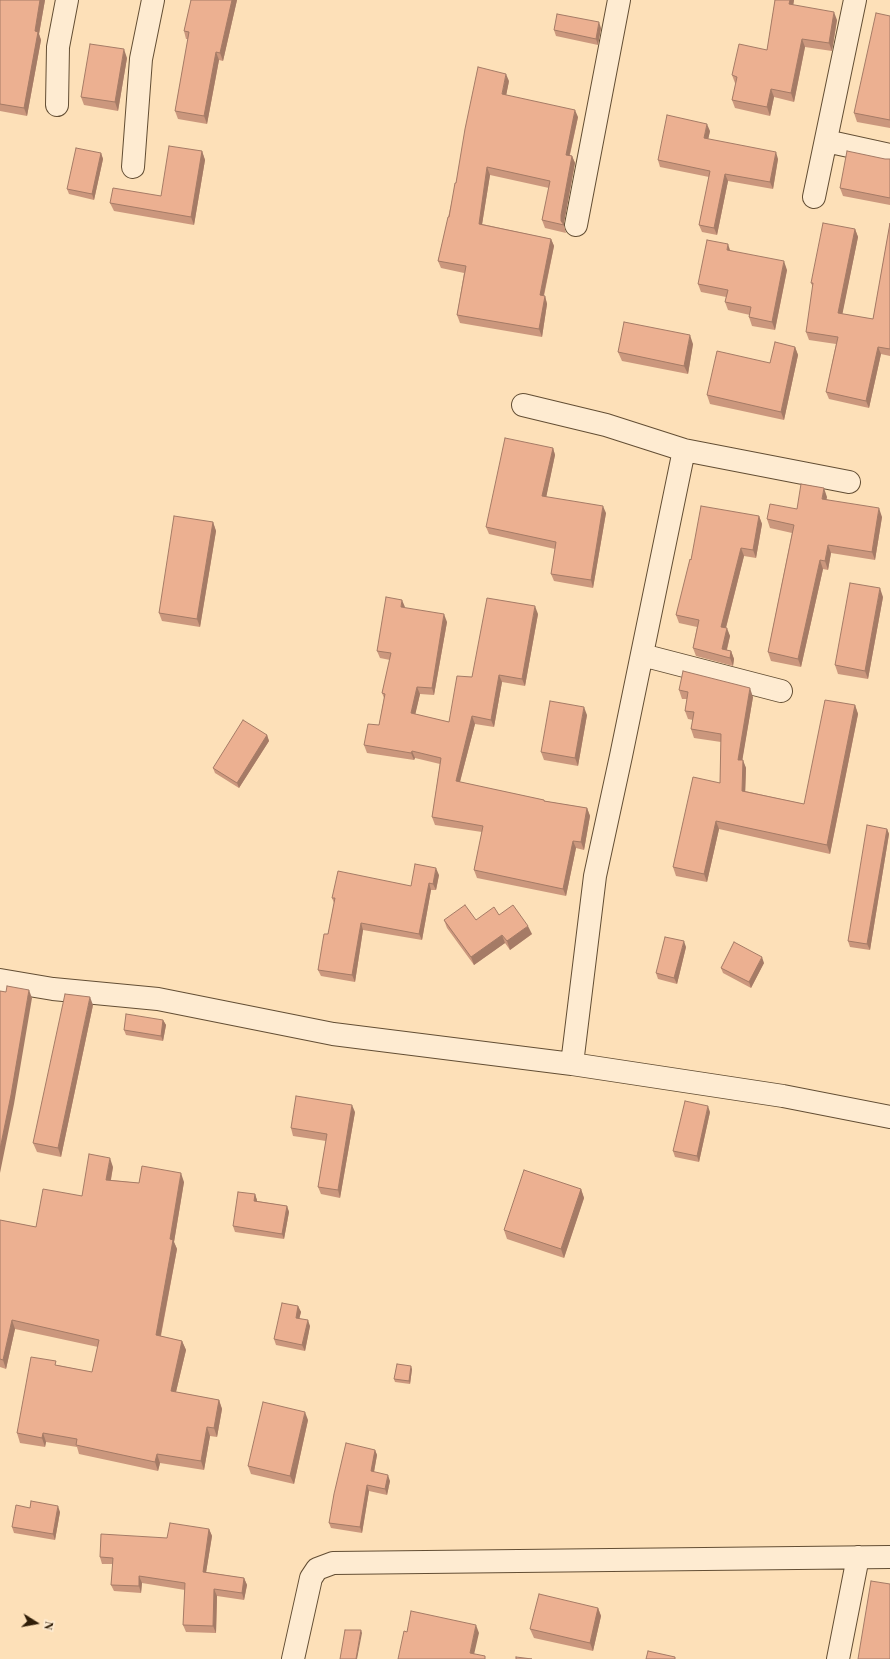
<!DOCTYPE html>
<html>
<head>
<meta charset="utf-8">
<style>
  body { margin:0 }
  #map { position:relative; width:890px; height:1659px; overflow:hidden; background:#fde0b8; font-family:"Libre Bodoni",serif }
  canvas { display:block }
  .north { position:absolute; left:16px; top:1603px; width:40px; height:40px; -webkit-text-stroke:3px #feebd1; paint-order:stroke; rotate:101deg; font-size:11px; font-weight:700; line-height:16px; text-align:center; color:#301e08 }
  .north::after { content:''; display:block; margin:auto; width:14px; height:18px; background:#301e08; clip-path:polygon(50% 0,100% 100%,50% 72%,0 100%) }
</style>
</head>
<body>
<div id="map">
<canvas width="890" height="1659"></canvas>
<div class="north">N</div>
</div>
<script>
const g = document.querySelector('canvas').getContext('2d');
g.lineJoin = 'round';
function toPath(rows) {
  const path = new Path2D();
  for (const r of rows) {
    path.moveTo(r[0], r[1]);
    for (let i = 2; i < r.length; i += 2) path.lineTo(r[i], r[i + 1]);
  }
  return path;
}
function stroke(path, color, width, dash) {
  g.strokeStyle = color;
  g.lineWidth = width;
  g.lineCap = dash ? 'butt' : 'round';
  g.setLineDash(dash || []);
  g.stroke(path);
}
function paint(path, color) {
  g.fillStyle = color;
  g.fill(path, 'evenodd');
}
const street = toPath([
  [57,105,58,47,67,0],
  [826,141,890,155],
  [133,167,141,59,153,0],
  [814,197,855,0],
  [576,225,619,0],
  [523,405,606,425,684,450,849,482],
  [642,655,781,691],
  [0,980,53,989,158,999,333,1034,572,1064,783,1096,890,1117],
  [572,1064,595,876,621,756,684,450],
  [293,1659,311,1578,317,1569,333,1563,890,1557],
  [838,1659,858,1557]
]);
stroke(street, '#634e34', 24);
stroke(street, '#feebd1', 22);
paint(toPath([
  [0,0,45,0,39,34,41,40,27,116,0,111],
  [191,0,237,0,223,61,219,60,207,124,178,119,175,111,188,39,186,39,184,31],
  [775,0,794,0,793,5,837,20,832,51,805,47,794,102,774,97,770,116,735,108,732,100,736,84,735,83,732,75,767,50],
  [890,16,890,128,857,122,854,113],
  [601,28,598,45,556,36,554,30],
  [127,58,118,111,84,105,81,97],
  [509,81,506,95,578,117,570,155,572,156,575,163,564,223,564,225,566,233,545,228,542,220,549,188,490,175,482,224,551,239,554,246,544,296,545,296,547,304,542,337,460,323,457,315,464,273,441,268,438,261,456,183],
  [710,131,708,139,778,159,773,189,728,181,717,235,702,232,699,225,709,177,660,167,658,160],
  [202,151,205,160,194,225,114,211,110,203,161,196],
  [101,153,103,159,94,200,69,194,67,189],
  [885,159,890,159,890,205,843,196,840,188],
  [890,223,890,356,881,354,869,408,829,399,826,392,836,344,809,340,806,332,813,287,811,283,855,229,858,237,842,314,873,319],
  [730,250,787,270,775,330,752,326,749,317,750,315,728,310,725,302,726,297,701,292,698,284],
  [693,344,688,374,622,361,618,352],
  [795,347,798,355,784,420,710,404,707,395,770,363],
  [553,448,555,455,546,497,606,513,593,588,554,581,551,574,555,549,489,534,486,527],
  [827,497,826,499,882,517,875,560,831,553,828,570,823,569,801,667,771,661,768,652,792,533,770,528,767,519,797,509],
  [759,516,762,524,756,558,744,556,726,628,730,636,727,650,731,651,734,659,733,666,696,656,693,648,697,627,679,623,676,615,691,560],
  [213,522,216,531,200,627,162,621,159,613],
  [883,597,868,679,838,674,835,665],
  [405,608,447,622,434,695,420,694,415,714,449,722,472,677,538,614,525,686,502,682,494,727,475,724,460,782,544,800,545,801,587,808,590,816,584,850,576,848,566,896,477,878,474,870,482,832,435,825,432,817,440,764,415,758,414,760,367,753,364,745,379,725,384,698,382,693,390,660,380,658,377,651],
  [679,690,753,697,742,760,746,768,745,791,804,804,855,705,858,714,830,854,719,829,707,882,676,876,673,867,720,783,721,742,694,738,691,729,693,720,688,719,685,711,687,699,682,699],
  [587,715,578,766,544,760,541,752],
  [267,735,269,741,239,788,215,773,213,768],
  [887,829,889,834,870,950,850,947,848,941],
  [439,875,436,890,431,890,422,940,363,930,355,982,321,976,318,970,328,934,334,903,332,898,411,886],
  [499,915,532,934,510,950,505,943,474,965,447,928,444,920,476,920],
  [686,947,677,984,658,979,656,973],
  [764,963,751,988,723,973,721,968],
  [93,1005,61,1157,37,1152,33,1143],
  [163,1020,166,1025,163,1041,126,1035,124,1030],
  [355,1112,340,1198,321,1194,318,1187,326,1141,293,1136,291,1128],
  [710,1112,699,1162,675,1157,673,1151],
  [113,1167,111,1180,139,1183,184,1182,174,1242,177,1249,161,1336,182,1341,186,1350,176,1392,219,1400,222,1409,217,1437,210,1436,204,1470,160,1463,158,1471,79,1454,77,1447,46,1442,45,1447,20,1443,17,1433,57,1365,92,1372,98,1347,15,1329,6,1369,0,1367,0,1220,36,1227,82,1196],
  [581,1189,584,1198,564,1258,507,1239,504,1230],
  [255,1194,257,1201,287,1206,289,1212,284,1239,235,1232,233,1226],
  [298,1306,301,1312,299,1319,310,1326,305,1351,276,1345,274,1339],
  [412,1369,410,1384,395,1382,394,1379],
  [308,1420,294,1484,251,1474,248,1466],
  [375,1450,377,1455,374,1472,390,1481,387,1495,369,1491,362,1533,331,1528,329,1523],
  [30,1508,60,1512,55,1540,14,1533,12,1527],
  [209,1529,212,1536,206,1572,244,1578,247,1585,244,1600,217,1596,216,1633,186,1632,183,1625,185,1590,142,1583,141,1593,114,1591,111,1585,113,1564,102,1564,100,1557,167,1538],
  [598,1608,601,1616,593,1651,534,1638,530,1629]
]), '#cb977d');
paint(toPath([
  [40,0,45,0,39,34,41,40,27,116,24,108,35,31],
  [232,0,237,0,223,61,220,53],
  [790,0,794,0,792,13,789,4],
  [834,12,837,20,832,51,829,43],
  [599,22,601,28,598,45,596,39],
  [802,39,805,47,794,102,791,93],
  [124,49,127,58,118,111,115,102],
  [216,52,219,60,207,124,204,116],
  [506,74,509,81,505,101,502,94],
  [771,89,774,97,770,116,767,107],
  [575,110,578,117,568,162,566,155],
  [707,124,710,131,707,145,704,138],
  [202,151,205,160,194,225,191,217],
  [776,152,778,159,773,189,770,182],
  [101,153,103,159,94,200,92,194],
  [572,156,575,163,564,223,564,225,561,221,561,215],
  [487,167,490,175,481,231,479,224],
  [725,174,728,181,717,235,714,228],
  [855,229,858,237,841,321,838,313],
  [551,239,554,246,542,303,540,295],
  [728,244,731,253,727,250],
  [784,261,787,270,775,330,772,322],
  [545,296,547,304,542,337,539,329],
  [690,335,693,344,688,374,684,366],
  [795,347,798,355,784,420,781,412],
  [878,347,881,354,869,408,866,401],
  [553,448,555,455,545,503,542,496],
  [824,488,827,497,825,507,822,499],
  [603,506,606,513,593,588,591,580],
  [879,508,882,517,875,560,872,552],
  [759,516,762,524,756,558,753,550],
  [213,522,216,531,200,627,197,619],
  [828,545,831,553,828,570,825,561],
  [741,548,744,556,724,635,721,627],
  [820,560,823,569,801,667,798,659],
  [880,588,883,597,868,679,865,671],
  [402,600,405,607,401,607],
  [535,606,538,614,525,686,522,679],
  [444,614,447,622,434,695,432,688],
  [727,628,730,636,725,656,722,649],
  [731,651,734,659,733,666,730,658],
  [499,675,502,682,494,727,491,720],
  [417,687,420,694,414,720,411,713],
  [750,688,753,697,741,768,738,760],
  [855,705,858,714,830,854,827,845],
  [584,707,587,715,578,766,575,758],
  [472,716,475,724,458,789,456,781],
  [267,735,269,741,239,788,237,783],
  [412,751,415,758,414,760,411,753],
  [743,760,746,768,745,799,742,791],
  [587,808,590,816,584,850,581,842],
  [716,821,719,829,707,882,704,874],
  [887,829,889,834,870,950,867,944],
  [573,841,576,848,566,896,563,889],
  [436,868,439,875,436,890,433,884],
  [429,883,431,890,422,940,419,934],
  [361,923,363,930,355,982,352,975],
  [528,926,532,934,510,950,507,941],
  [502,935,505,943,474,965,471,957],
  [684,941,686,947,677,984,674,978],
  [762,957,764,963,751,988,749,982],
  [29,990,32,998,14,1104,0,1173,0,1149],
  [90,997,93,1005,61,1157,58,1148],
  [163,1020,166,1025,163,1041,161,1036],
  [352,1105,355,1112,340,1198,338,1190],
  [708,1106,710,1112,699,1162,697,1156],
  [110,1158,113,1167,109,1189,106,1180],
  [181,1173,184,1182,174,1242,177,1249,159,1344,156,1335,170,1239],
  [581,1189,584,1198,564,1258,561,1249],
  [255,1194,257,1200,256,1207,254,1201],
  [287,1206,289,1212,284,1239,282,1234],
  [298,1306,301,1312,298,1324,296,1318],
  [12,1320,15,1329,6,1369,3,1360],
  [308,1320,310,1326,305,1351,302,1345],
  [182,1341,186,1350,174,1400,171,1391],
  [411,1366,412,1369,410,1384,409,1381],
  [219,1400,222,1409,217,1437,214,1428],
  [305,1412,308,1420,294,1484,290,1476],
  [207,1427,210,1436,204,1470,201,1461],
  [43,1433,46,1442,45,1447,42,1438],
  [375,1450,377,1455,373,1477,371,1471],
  [157,1454,160,1463,158,1471,155,1462],
  [388,1475,390,1481,387,1495,385,1489],
  [367,1485,369,1491,362,1533,360,1527],
  [58,1506,60,1512,55,1540,53,1534],
  [209,1529,212,1536,205,1579,203,1572],
  [139,1576,142,1583,141,1593,139,1586],
  [244,1578,247,1585,244,1600,242,1593],
  [214,1589,217,1596,216,1633,213,1626],
  [598,1608,601,1616,593,1651,590,1643],
  [476,1625,479,1633,473,1659,470,1653],
  [361,1630,362,1633,357,1659,356,1659]
]), '#a57b66');
const building = toPath([
  [0,0,40,0,35,31,38,32,24,108,0,104,0,0],
  [191,0,232,0,220,53,216,52,204,116,175,111,189,32,184,31,191,0],
  [775,0,790,0,789,4,834,12,829,43,802,39,791,93,771,89,767,107,732,100,737,77,732,75,739,44,767,50,775,0],
  [876,13,890,16,890,120,854,113,876,13],
  [557,14,599,22,596,39,554,30,557,14],
  [90,44,124,49,115,102,81,97,90,44],
  [478,67,506,74,502,94,575,110,566,155,572,156,561,215,561,221,564,225,542,220,550,181,487,167,479,224,551,239,540,295,545,296,539,329,457,315,466,266,438,261,448,217,449,217,455,183,456,183,465,129,478,67],
  [667,115,707,124,704,138,776,152,770,182,725,174,714,228,699,225,710,171,658,160,667,115],
  [169,146,202,151,191,217,110,203,113,188,161,196,169,146],
  [76,148,101,153,92,194,67,189,76,148],
  [847,151,885,159,890,159,890,198,840,188,847,151],
  [823,223,855,229,838,313,873,319,890,223,890,349,878,347,866,401,826,392,838,337,806,332,813,283,811,283,823,223],
  [707,240,728,244,727,250,784,261,772,322,749,317,751,307,725,302,728,290,698,284,707,240],
  [624,322,690,335,684,366,618,352,624,322],
  [775,342,795,347,781,412,707,395,717,351,770,363,775,342],
  [505,438,553,448,542,496,603,506,591,580,551,574,556,542,486,527,505,438],
  [801,484,824,488,822,499,879,508,872,552,828,545,825,561,820,560,798,659,768,652,794,525,767,519,770,504,797,509,801,484],
  [701,506,759,516,753,550,741,548,721,627,727,628,722,649,731,651,730,658,693,648,699,620,676,615,690,559,691,560,701,506],
  [174,516,213,522,197,619,159,613,174,516],
  [850,583,880,588,865,671,835,665,850,583],
  [386,597,402,600,401,607,444,614,432,688,417,687,411,713,449,722,457,676,472,677,487,598,535,606,522,679,499,675,491,720,472,716,456,781,544,800,544,801,587,808,581,842,573,841,563,889,474,870,483,826,432,817,441,758,412,751,411,753,364,745,368,724,379,725,385,694,382,693,391,653,377,651,386,597],
  [683,671,750,688,738,760,743,760,742,791,804,804,825,700,855,705,827,845,716,821,704,874,673,867,693,777,720,783,721,734,691,729,694,712,685,711,688,692,679,690,683,671],
  [550,701,584,707,575,758,541,752,550,701],
  [243,720,267,735,237,783,213,768,243,720],
  [867,825,887,829,867,944,848,941,867,825],
  [415,864,436,868,433,884,429,883,419,934,361,923,352,975,318,970,324,934,328,934,335,898,332,898,338,871,411,886,415,864],
  [465,905,476,920,494,907,499,915,513,905,528,926,507,941,502,935,471,957,444,920,465,905],
  [665,937,684,941,674,978,656,973,665,937],
  [734,942,762,957,749,982,721,968,734,942],
  [7,986,29,990,11,1095,0,1149,0,991,6,992,7,986],
  [65,994,90,997,58,1148,33,1143,65,994],
  [126,1014,163,1020,161,1036,124,1030,126,1014],
  [296,1096,352,1105,338,1190,318,1187,327,1134,291,1128,296,1096],
  [685,1101,708,1106,697,1156,673,1151,685,1101],
  [89,1154,110,1158,106,1180,139,1183,142,1166,181,1173,170,1239,173,1240,156,1335,182,1341,171,1391,219,1400,214,1428,207,1427,201,1461,157,1454,155,1462,76,1445,77,1439,43,1433,42,1438,17,1433,31,1357,56,1361,55,1365,92,1372,99,1340,12,1320,3,1360,0,1359,0,1220,36,1227,43,1189,82,1196,89,1154],
  [524,1170,581,1189,561,1249,504,1230,524,1170],
  [238,1192,255,1194,254,1201,287,1206,282,1234,233,1226,238,1192],
  [282,1303,298,1306,296,1318,308,1320,302,1345,274,1339,282,1303],
  [397,1364,411,1366,409,1381,394,1379,397,1364],
  [263,1402,305,1412,290,1476,248,1466,263,1402],
  [346,1443,375,1450,371,1471,388,1475,385,1489,367,1485,360,1527,329,1523,334,1494,346,1443],
  [31,1501,58,1506,53,1534,12,1527,16,1505,30,1508,31,1501],
  [170,1523,209,1529,203,1572,244,1578,242,1593,214,1589,213,1626,183,1625,185,1583,139,1576,139,1586,111,1585,113,1558,100,1557,101,1534,167,1538,170,1523],
  [871,1581,890,1584,890,1659,858,1659,871,1581],
  [539,1594,598,1608,590,1643,530,1629,539,1594],
  [411,1611,476,1625,470,1653,485,1656,485,1659,398,1659,404,1631,407,1632,411,1611],
  [345,1630,361,1630,356,1659,340,1659,345,1630],
  [648,1651,675,1657,675,1659,646,1659,648,1651],
  [516,1657,532,1659,516,1659,516,1657]
]);
paint(building, '#ecb091');
stroke(building, '#a57b66', 1);
</script>
</body>
</html>
